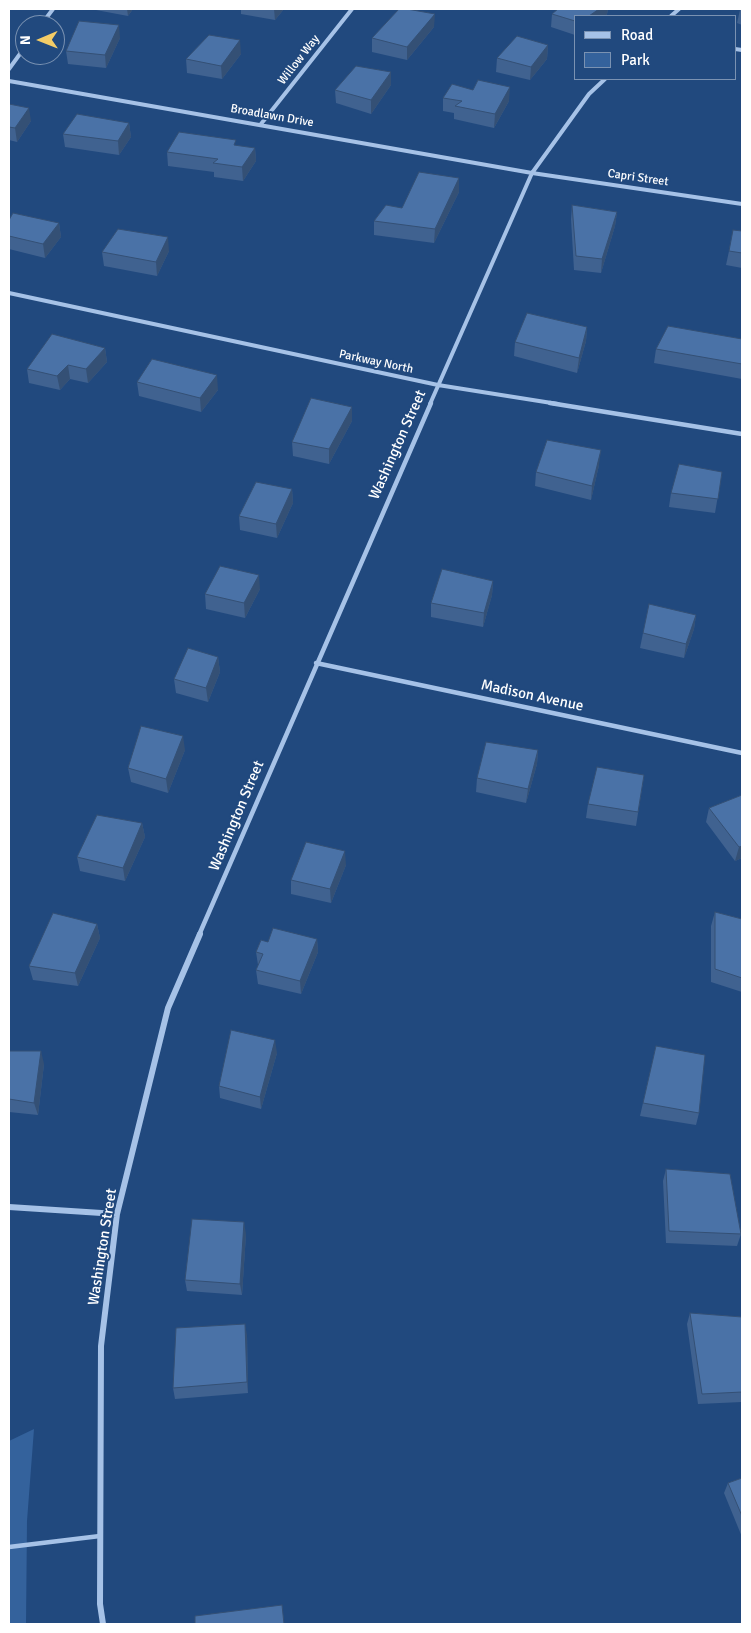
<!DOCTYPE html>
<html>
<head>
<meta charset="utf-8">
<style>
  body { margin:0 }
  #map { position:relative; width:751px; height:1633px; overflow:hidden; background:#21497e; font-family:Signika,sans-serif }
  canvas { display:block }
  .frame { position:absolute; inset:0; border:10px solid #fff; pointer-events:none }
  .legend { position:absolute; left:574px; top:15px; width:162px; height:65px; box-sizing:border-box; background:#21497e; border:1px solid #7a92b2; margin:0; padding:6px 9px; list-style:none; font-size:15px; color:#fff }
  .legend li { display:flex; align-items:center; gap:10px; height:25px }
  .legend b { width:25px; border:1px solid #7a92b2 }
  .north { position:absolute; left:15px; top:15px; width:50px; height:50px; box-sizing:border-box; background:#21497e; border:1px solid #7a92b2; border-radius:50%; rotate:269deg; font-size:14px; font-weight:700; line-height:20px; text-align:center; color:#fff }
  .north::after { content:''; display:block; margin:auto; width:18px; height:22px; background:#f3cc67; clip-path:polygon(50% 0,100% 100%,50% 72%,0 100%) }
</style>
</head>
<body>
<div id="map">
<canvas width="751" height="1633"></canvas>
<div class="frame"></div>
<ul class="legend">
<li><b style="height:6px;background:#a6c2e7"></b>Road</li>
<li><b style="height:14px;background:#34629c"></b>Park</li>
</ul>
<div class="north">N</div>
</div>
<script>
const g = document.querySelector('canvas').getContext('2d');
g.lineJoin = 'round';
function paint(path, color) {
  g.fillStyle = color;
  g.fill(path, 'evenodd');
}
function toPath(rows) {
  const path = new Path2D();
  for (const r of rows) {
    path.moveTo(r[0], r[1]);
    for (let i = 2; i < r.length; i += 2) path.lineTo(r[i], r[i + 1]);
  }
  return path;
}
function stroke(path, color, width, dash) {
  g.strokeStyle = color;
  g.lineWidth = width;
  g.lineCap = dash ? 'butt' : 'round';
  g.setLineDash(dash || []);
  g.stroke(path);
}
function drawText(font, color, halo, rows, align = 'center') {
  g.font = font + ' Signika,sans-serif';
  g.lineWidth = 4;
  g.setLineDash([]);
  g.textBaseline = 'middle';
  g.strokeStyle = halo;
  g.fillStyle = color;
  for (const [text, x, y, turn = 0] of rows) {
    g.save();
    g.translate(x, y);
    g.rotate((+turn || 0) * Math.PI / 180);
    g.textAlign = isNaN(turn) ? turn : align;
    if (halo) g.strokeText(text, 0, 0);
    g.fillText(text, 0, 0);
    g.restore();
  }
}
paint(toPath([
  [34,1429,27,1521,26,1624,9,1624,9,1441]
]), '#34629c');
stroke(toPath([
  [9,1547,100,1536]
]), '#a6c2e7', 4.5);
stroke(toPath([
  [671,16,679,9],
  [41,25,53,9],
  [735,49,742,50],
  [9,69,25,47],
  [9,81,532,173,742,204],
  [261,124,352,9],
  [9,293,438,385,558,404],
  [430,404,532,173,589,94,605,79]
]), '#a6c2e7', 4);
stroke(toPath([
  [550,403,742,434],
  [316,663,742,753],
  [199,935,431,403]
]), '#a6c2e7', 4.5);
stroke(toPath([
  [9,1207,117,1214],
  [103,1624,100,1604,101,1346,117,1214,168,1008,200,934]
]), '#a6c2e7', 6);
paint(toPath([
  [96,9,133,9,128,16,96,10],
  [241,9,284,9,275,20,241,14],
  [558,9,608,9,607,14,605,16,575,16,575,35,551,27,552,14],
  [742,9,742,25,737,23,740,10],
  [434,27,407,60,372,52,372,38],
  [120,38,106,68,68,64,66,51],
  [548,45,547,59,530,80,496,72,497,58],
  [241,54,222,79,187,73,186,59],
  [391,72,391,85,371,114,336,103,335,90],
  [443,98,509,101,494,128,454,119,454,113,443,111],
  [9,104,31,121,17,142,9,140],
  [129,123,131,137,119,155,65,147,63,134],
  [236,146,255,148,256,161,243,181,214,177,214,172,168,166,167,152],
  [459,178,459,192,434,243,374,235,374,221,402,208],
  [572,205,617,212,615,226,601,273,574,270,571,219],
  [9,220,59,223,61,237,45,258,9,249],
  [742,231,742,268,726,265,729,251],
  [169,251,157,276,104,266,102,252],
  [587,327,586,341,577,373,514,356,515,342],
  [742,339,742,379,654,363,656,349],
  [105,348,107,362,88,383,70,379,60,390,29,383,27,369],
  [137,382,218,390,201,412,139,396],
  [352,407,352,421,329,464,293,456,292,442],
  [599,465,591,500,535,486,536,472],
  [722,472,715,513,669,507,671,493],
  [292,489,293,503,277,538,240,530,239,516],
  [493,581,492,595,483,627,431,617,431,603],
  [260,589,245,618,206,609,205,594],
  [696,615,694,629,684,658,640,648,643,633],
  [218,657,220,672,208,702,176,693,174,679],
  [185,750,168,793,131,782,128,768],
  [538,750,537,764,526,803,476,792,477,778],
  [644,775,636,826,586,818,588,804],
  [742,795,742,858,735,861,706,822,709,808],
  [142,823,145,837,125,881,80,871,77,857],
  [346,865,331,903,291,894,291,880],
  [715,912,742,919,742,992,711,982,711,926],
  [97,924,100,938,78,986,33,980,29,966],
  [317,939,318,952,301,994,258,984,256,970,258,966,258,965,256,952,268,942],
  [656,1046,699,1113,696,1125,640,1116],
  [9,1051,44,1064,38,1115,9,1112],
  [277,1053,261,1109,220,1098,219,1086],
  [666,1169,741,1234,737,1246,666,1243,663,1181],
  [246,1234,242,1295,187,1291,185,1280],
  [690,1313,742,1317,742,1402,698,1404,687,1324],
  [247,1335,248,1393,175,1399,173,1388],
  [742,1478,742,1537,724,1493,728,1483]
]), '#406290');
paint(toPath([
  [127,9,133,9,128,16],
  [274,9,284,9,275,20],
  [599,9,608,9,607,14,605,16,589,16],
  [435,14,434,27,407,60,407,47],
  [119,25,120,38,106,68,105,55],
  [240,40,241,54,222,79,221,66],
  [548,45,547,59,530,80,531,67],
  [391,72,391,85,371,114,371,100],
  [510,87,509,101,494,128,495,114],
  [29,108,31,121,17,142,15,128],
  [129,123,131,137,119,155,118,141],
  [255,148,256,161,243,181,242,167],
  [459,178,459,192,434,243,435,229],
  [617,212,615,226,601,273,602,259],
  [59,223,61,237,45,258,43,244],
  [168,237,169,251,157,276,156,262],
  [587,327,586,341,577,373,579,358],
  [105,348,107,362,88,383,86,369],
  [68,365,70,379,60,390,57,376],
  [217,375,218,390,201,412,200,398],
  [352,407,352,421,329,464,329,449],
  [601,450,599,465,591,500,592,486],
  [292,489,293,503,277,538,276,524],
  [259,575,260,589,245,618,244,603],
  [493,581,492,595,483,627,484,613],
  [696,615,694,629,684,658,686,644],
  [218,657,220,672,208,702,206,688],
  [183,736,185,750,168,793,166,779],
  [538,750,537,764,526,803,528,789],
  [142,823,145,837,125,881,123,868],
  [742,846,742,858,735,861,739,847],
  [345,851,346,865,331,903,330,889],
  [97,924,100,938,78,986,75,973],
  [317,939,318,952,301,994,300,981],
  [275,1040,277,1053,261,1109,260,1097],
  [41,1051,44,1064,38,1115,34,1103],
  [244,1222,246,1234,242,1295,240,1284],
  [245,1324,247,1335,248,1393,247,1382]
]), '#345075');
const building = toPath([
  [399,9,407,9,435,14,407,47,372,38,399,9],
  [558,9,599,9,589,16,575,16,575,21,552,14,558,9],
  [79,21,119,25,105,55,66,51,79,21],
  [209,35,240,40,221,66,186,59,209,35],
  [517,36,548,45,531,67,497,58,517,36],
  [356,66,391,72,371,100,335,90,356,66],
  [478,80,510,87,495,114,455,106,462,101,443,98,452,84,473,90,478,80],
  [9,104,29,108,15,128,9,127,9,104],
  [77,114,129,123,118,141,63,134,77,114],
  [179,132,236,140,234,145,255,148,242,167,213,163,218,159,167,152,179,132],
  [419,172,459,178,435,229,374,221,386,205,402,208,419,172],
  [572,205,617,212,602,259,576,256,572,205],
  [13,213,59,223,43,244,9,236,9,220,13,213],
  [118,229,168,237,156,262,102,252,118,229],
  [733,230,742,231,742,253,729,251,733,230],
  [527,313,587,327,579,358,515,342,527,313],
  [668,326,742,339,742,364,656,349,668,326],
  [52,334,105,348,86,369,68,365,57,376,27,369,52,334],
  [152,359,217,375,200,398,137,382,152,359],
  [311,398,352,407,329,449,292,442,311,398],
  [547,440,601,450,592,486,536,472,547,440],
  [679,464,722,472,718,499,671,493,679,464],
  [256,482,292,489,276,524,239,516,256,482],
  [220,566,259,575,244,603,205,594,220,566],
  [442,569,493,581,484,613,431,603,442,569],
  [649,604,696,615,686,644,643,633,649,604],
  [188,648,218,657,206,688,174,679,188,648],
  [141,726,183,736,166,779,128,768,141,726],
  [486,742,538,750,528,789,477,778,486,742],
  [597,767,644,775,638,812,588,804,597,767],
  [742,795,742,846,739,847,709,808,742,795],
  [97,815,142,823,123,868,77,857,97,815],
  [306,842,345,851,330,889,291,880,306,842],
  [715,912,742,919,742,978,715,969,715,912],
  [53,913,97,924,75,973,29,966,53,913],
  [273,928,317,939,300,981,256,970,263,954,256,952,261,940,268,942,273,928],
  [231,1030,275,1040,260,1097,219,1086,231,1030],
  [656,1046,705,1055,699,1113,643,1103,656,1046],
  [9,1051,41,1051,34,1103,9,1099,9,1051],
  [666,1169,730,1174,741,1234,669,1231,666,1169],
  [192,1219,244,1222,240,1284,185,1280,192,1219],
  [690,1313,742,1317,742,1392,702,1394,690,1313],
  [245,1324,247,1382,173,1388,176,1328,245,1324],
  [742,1478,742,1516,728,1483,742,1478],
  [282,1605,284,1624,195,1624,195,1616,282,1605]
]);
paint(building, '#4a72a7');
stroke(building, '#345075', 1);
drawText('12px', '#fff', '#21497e', [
  ["Willow Way",299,60,-52],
  ["Broadlawn Drive",272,116,10],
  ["Capri Street",638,178,8],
  ["Parkway North",376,362,12]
]);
drawText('15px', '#fff', '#21497e', [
  ["Washington Street",398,445,-66],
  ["Madison Avenue",532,696,12],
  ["Washington Street",237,816,-67],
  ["Washington Street",103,1247,-81]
]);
</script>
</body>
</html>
